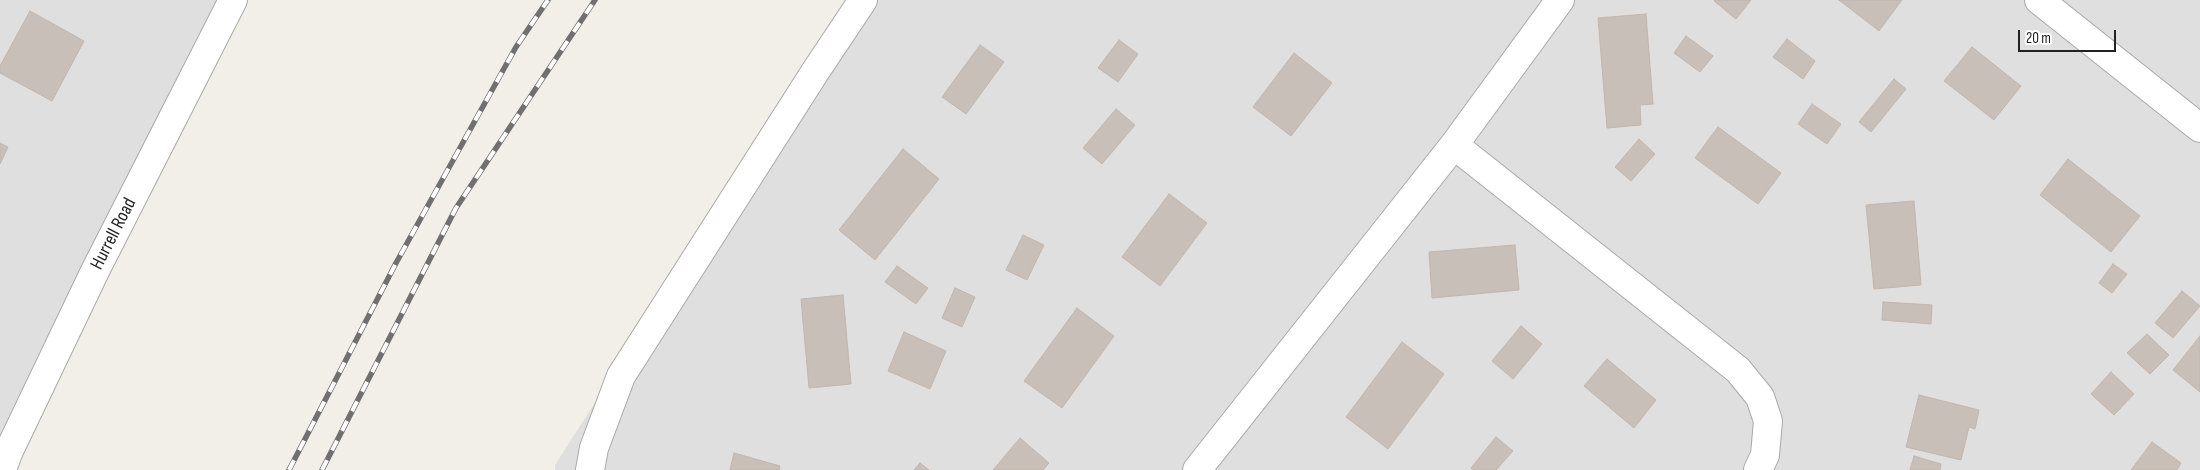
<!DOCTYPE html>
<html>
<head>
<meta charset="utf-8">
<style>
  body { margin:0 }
  #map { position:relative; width:2200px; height:470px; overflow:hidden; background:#f2efe9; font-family:"Sofia Sans Condensed",sans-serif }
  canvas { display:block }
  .scale { position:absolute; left:2018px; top:30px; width:98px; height:22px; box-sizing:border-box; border:2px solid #222; border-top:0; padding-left:6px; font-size:15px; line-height:18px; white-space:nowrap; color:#222; -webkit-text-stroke:4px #fff; paint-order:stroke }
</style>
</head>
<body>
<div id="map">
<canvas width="2200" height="470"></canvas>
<div class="scale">20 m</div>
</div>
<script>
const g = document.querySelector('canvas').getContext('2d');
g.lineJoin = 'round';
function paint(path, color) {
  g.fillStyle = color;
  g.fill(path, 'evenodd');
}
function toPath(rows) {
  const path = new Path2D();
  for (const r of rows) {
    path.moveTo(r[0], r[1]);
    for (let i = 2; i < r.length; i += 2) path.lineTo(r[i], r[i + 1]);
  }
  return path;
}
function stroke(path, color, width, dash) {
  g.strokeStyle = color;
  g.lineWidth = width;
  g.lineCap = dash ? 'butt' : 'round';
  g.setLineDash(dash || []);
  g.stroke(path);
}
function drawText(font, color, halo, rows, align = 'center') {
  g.font = font + ' "Sofia Sans Condensed",sans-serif';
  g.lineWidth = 4;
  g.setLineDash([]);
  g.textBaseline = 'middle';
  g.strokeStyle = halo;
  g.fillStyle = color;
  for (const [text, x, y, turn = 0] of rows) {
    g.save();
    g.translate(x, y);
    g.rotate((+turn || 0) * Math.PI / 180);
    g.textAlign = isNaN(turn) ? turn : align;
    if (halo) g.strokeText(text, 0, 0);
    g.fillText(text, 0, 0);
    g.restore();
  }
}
paint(toPath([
  [0,0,217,0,0,441],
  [853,0,2200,0,2200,470,555,470,555,465]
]), '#e0dfdf');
const building = toPath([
  [1715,0,1751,0,1736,19,1714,1,1715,0],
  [1839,0,1902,0,1879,31,1839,0],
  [30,11,84,41,52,101,0,73,0,66,30,11],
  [1646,14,1653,104,1640,105,1641,125,1607,128,1598,18,1646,14],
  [1686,36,1713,56,1700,72,1674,53,1686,36],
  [1787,39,1815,61,1803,79,1773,57,1787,39],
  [1119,40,1138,54,1118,82,1098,68,1119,40],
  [980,45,1004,62,966,114,942,97,980,45],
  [1972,47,2021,86,1994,120,1944,81,1972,47],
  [1294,53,1332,83,1291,136,1253,107,1294,53],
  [1894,79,1906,89,1871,132,1859,122,1894,79],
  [1812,104,1841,124,1827,144,1798,124,1812,104],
  [1116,109,1135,125,1102,164,1083,148,1116,109],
  [1718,127,1781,173,1758,204,1695,158,1718,127],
  [1639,139,1655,154,1631,181,1615,167,1639,139],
  [0,143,8,147,0,164,0,143],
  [903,149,939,179,875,260,839,230,903,149],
  [2068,159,2140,216,2111,252,2040,195,2068,159],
  [1169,194,1207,223,1160,286,1122,257,1169,194],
  [1914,201,1921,285,1874,289,1866,205,1914,201],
  [1023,235,1044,245,1027,280,1006,270,1023,235],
  [1515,245,1519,290,1432,298,1429,252,1515,245],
  [2113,264,2127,274,2112,293,2099,283,2113,264],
  [897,266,928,288,916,304,885,282,897,266],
  [955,288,975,297,962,327,942,318,955,288],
  [2182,291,2200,306,2173,338,2155,323,2182,291],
  [843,295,851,384,809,388,801,299,843,295],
  [1883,302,1932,305,1931,324,1882,320,1883,302],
  [1077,308,1114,336,1062,408,1024,381,1077,308],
  [1521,326,1542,344,1513,379,1492,361,1521,326],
  [904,332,946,351,930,389,888,371,904,332],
  [2147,334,2169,355,2150,374,2127,353,2147,334],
  [2200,336,2200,392,2173,370,2200,336],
  [1402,342,1444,374,1388,449,1346,417,1402,342],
  [1607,359,1656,400,1634,428,1584,386,1607,359],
  [2111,372,2134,394,2114,415,2091,394,2111,372],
  [1919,395,1979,410,1975,429,1969,427,1961,460,1906,447,1919,395],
  [1496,437,1513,451,1496,470,1473,470,1471,468,1496,437],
  [1020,438,1049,463,1043,470,993,470,1020,438],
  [2152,442,2181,463,2177,470,2131,470,2152,442],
  [734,453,780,466,779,470,730,470,734,453],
  [1914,456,1941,464,1940,470,1910,470,1914,456],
  [920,463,929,470,914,470,920,463]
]);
paint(building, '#c7bfb8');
stroke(building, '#c4b6ab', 1);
const minor = toPath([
  [2039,0,2200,128],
  [1454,145,1560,0],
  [2,470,8,453,95,271,233,0],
  [590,470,594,448,621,376,815,72,863,0],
  [1197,470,1454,145,1738,370,1760,397,1768,421,1765,455,1758,470]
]);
stroke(minor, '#a9a9a9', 30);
stroke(minor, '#fff', 28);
const rail = toPath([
  [289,470,396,263,516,47,548,0],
  [322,470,456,208,595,0]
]);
stroke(rail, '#707070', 5.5);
stroke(rail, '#fff', 4, [11]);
drawText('19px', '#222', '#fff', [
  ["Hurrell Road",114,234,-63]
]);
</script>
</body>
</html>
